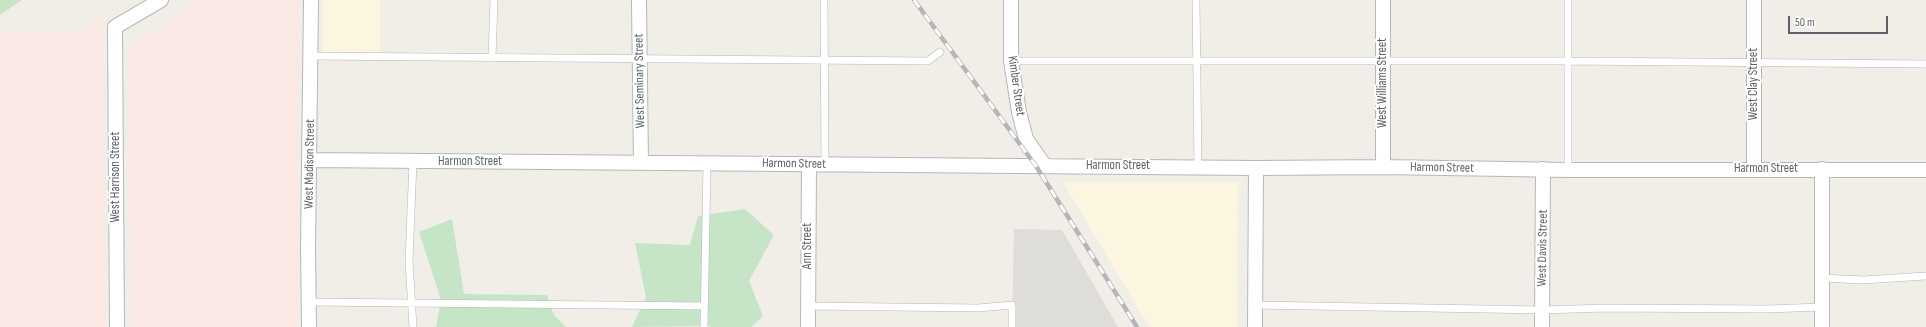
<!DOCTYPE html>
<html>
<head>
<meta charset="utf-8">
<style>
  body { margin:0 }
  #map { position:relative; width:1926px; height:327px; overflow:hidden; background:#f0eee7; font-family:"Sofia Sans Condensed",sans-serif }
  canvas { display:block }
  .scale { position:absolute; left:1788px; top:16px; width:100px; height:18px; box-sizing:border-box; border:2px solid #5e6266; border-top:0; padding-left:5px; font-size:12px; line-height:14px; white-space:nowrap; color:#5e6266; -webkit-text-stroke:3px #fff; paint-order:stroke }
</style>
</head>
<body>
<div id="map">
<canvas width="1926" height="327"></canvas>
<div class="scale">50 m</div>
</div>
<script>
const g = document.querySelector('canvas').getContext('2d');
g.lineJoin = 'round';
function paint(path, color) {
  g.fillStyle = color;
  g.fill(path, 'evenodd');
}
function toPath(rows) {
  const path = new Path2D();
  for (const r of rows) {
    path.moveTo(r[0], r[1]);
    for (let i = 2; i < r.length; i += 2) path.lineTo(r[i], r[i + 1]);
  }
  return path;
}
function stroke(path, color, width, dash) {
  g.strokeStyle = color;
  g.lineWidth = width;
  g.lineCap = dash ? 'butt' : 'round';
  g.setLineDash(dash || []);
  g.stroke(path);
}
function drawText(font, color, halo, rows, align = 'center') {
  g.font = font + ' "Sofia Sans Condensed",sans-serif';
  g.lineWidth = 4;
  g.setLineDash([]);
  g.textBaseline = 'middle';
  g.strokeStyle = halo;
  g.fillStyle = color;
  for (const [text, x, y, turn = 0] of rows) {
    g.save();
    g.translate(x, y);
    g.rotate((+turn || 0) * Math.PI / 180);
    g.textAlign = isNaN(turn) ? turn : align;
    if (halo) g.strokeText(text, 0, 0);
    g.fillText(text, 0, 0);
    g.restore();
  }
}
paint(toPath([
  [323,0,380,0,380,57,323,57],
  [1063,182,1238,182,1237,327,1149,327]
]), '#fcf6e0');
paint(toPath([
  [1014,229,1062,230,1118,327,1012,327]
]), '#dfddd9');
paint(toPath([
  [202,0,298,0,298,327,130,327,128,46],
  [103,17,106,327,0,327,0,33,81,31]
]), '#fae8e5');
paint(toPath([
  [0,0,22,0,0,15],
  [745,209,774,235,749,281,763,316,751,327,710,327,710,326,632,327,646,297,635,243,690,245,698,216],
  [452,219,464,294,547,295,554,315,566,327,436,327,441,300,419,232]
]), '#c6e5c6');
const service = toPath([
  [824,0,825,165],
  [1196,0,1198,167],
  [311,56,928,61,940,52],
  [492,58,494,0],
  [1011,61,1568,61,1926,64],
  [1568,170,1568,0],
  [1821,278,1863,280,1926,276],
  [309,302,704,306],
  [1255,305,1542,310,1605,308,1767,309,1822,307],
  [808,306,978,308,1012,305,1012,327],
  [413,327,409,261,413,161],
  [704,327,707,163]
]);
const minor = toPath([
  [639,0,641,163],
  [1011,0,1011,61,1019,112,1026,139,1045,166],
  [310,160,1256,168,1383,167,1568,170,1926,170],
  [1383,167,1383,0],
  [1754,169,1754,0],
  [117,327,115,27,161,0],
  [309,327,308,248,311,0],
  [808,327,809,165],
  [1255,327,1256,168],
  [1542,327,1543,169],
  [1822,327,1822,169]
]);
stroke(service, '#b4b7bb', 8);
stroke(minor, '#b4b7bb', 16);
stroke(service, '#fff', 7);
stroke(minor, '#fff', 14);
const rail = toPath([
  [914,0,1036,166,1137,327]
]);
stroke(rail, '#b5b6b6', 4.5);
stroke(rail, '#fff', 3, [9]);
drawText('13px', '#5e6266', '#fff', [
  ["West Seminary Street",640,81,-91],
  ["West Williams Street",1383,83,-90],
  ["West Clay Street",1754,84,-90],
  ["Kimber Street",1016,86,82],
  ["Harmon Street",470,162],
  ["West Madison Street",310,164,-89],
  ["Harmon Street",794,164,1],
  ["Harmon Street",1118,166],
  ["Harmon Street",1442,168,1],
  ["Harmon Street",1766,169],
  ["West Harrison Street",116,177,-90],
  ["Ann Street",808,246,-90],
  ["West Davis Street",1543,248,-89]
]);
</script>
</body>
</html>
